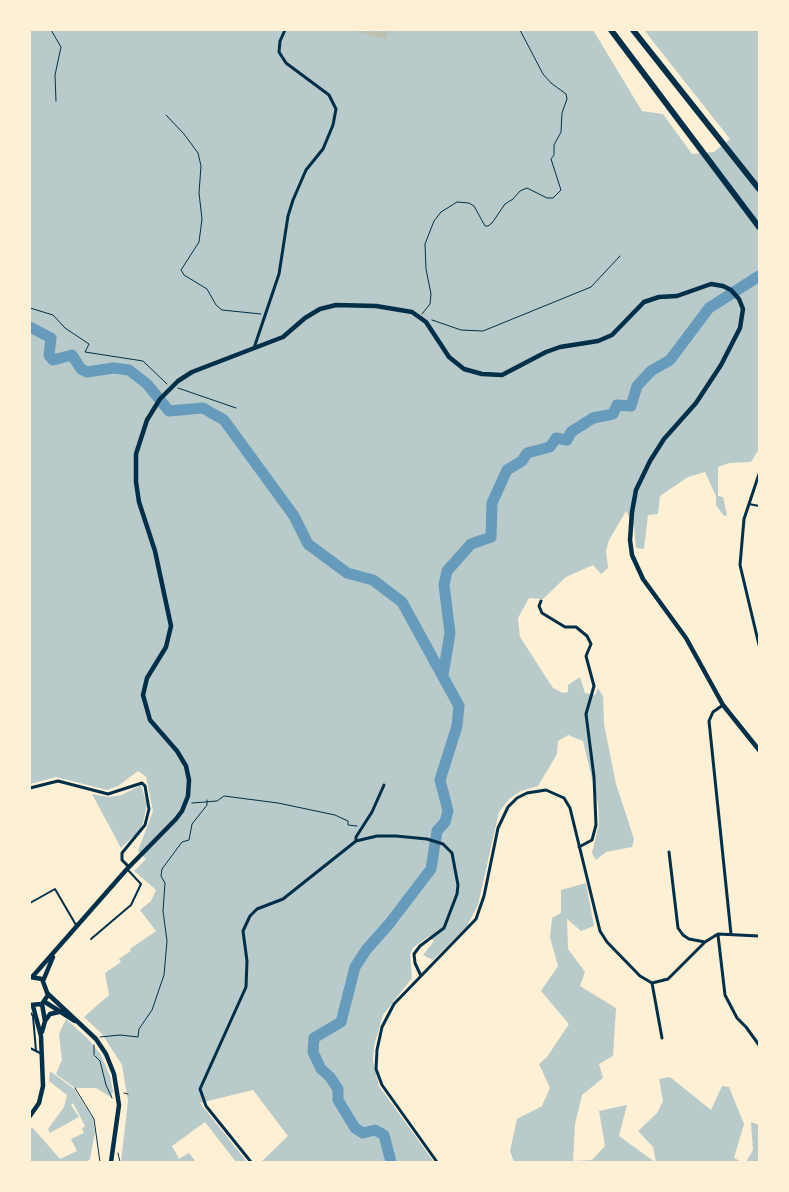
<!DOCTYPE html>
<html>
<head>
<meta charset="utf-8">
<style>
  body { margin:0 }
  #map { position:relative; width:789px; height:1192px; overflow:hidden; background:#fdf0d5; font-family:Lato,sans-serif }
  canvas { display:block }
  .frame { position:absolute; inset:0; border:31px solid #fdf0d5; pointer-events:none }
</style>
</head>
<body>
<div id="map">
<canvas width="789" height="1192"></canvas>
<div class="frame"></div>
</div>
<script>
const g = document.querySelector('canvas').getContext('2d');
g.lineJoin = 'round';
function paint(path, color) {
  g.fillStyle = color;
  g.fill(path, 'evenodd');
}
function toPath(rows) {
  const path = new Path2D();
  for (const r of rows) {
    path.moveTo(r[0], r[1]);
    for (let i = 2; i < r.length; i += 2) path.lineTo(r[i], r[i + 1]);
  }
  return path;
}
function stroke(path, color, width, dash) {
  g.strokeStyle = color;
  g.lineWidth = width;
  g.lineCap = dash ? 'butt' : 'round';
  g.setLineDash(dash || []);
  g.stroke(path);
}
paint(toPath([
  [30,30,593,30,642,111,663,114,692,154,714,152,730,139,644,30,759,30,759,449,751,462,729,463,718,467,718,496,723,497,727,515,724,516,716,505,716,496,705,472,688,477,660,496,658,514,648,515,644,549,636,548,634,526,626,511,609,540,606,551,608,568,601,574,593,565,566,577,543,599,529,598,518,618,520,637,553,688,563,693,568,692,568,685,580,677,585,693,595,695,598,688,603,696,604,724,616,784,634,839,632,847,606,852,596,860,592,853,599,824,598,804,583,741,568,735,558,741,557,754,538,786,521,791,509,799,499,812,478,905,467,926,433,960,423,955,434,941,429,936,413,948,410,954,412,978,383,1015,374,1046,373,1061,379,1086,434,1162,261,1162,288,1136,253,1090,200,1103,247,1162,236,1162,205,1122,172,1146,179,1159,189,1153,196,1162,121,1162,128,1101,122,1065,102,1034,84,1017,109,995,105,973,121,962,119,959,131,951,130,949,156,931,140,910,151,901,156,890,134,871,146,859,138,851,153,811,146,777,138,771,118,786,107,790,56,777,30,784],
  [141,785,147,804,143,823,138,832,121,848,92,794,109,797,122,795],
  [586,883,594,926,581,931,567,919,568,949,585,972,580,986,616,1008,613,1056,599,1064,603,1078,582,1095,575,1124,573,1161,592,1160,605,1146,599,1111,627,1105,619,1136,655,1162,514,1162,510,1151,517,1119,542,1106,550,1088,539,1064,547,1057,569,1024,541,991,558,966,550,937,552,918,561,913,561,890],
  [66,1019,88,1039,101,1055,110,1076,113,1091,111,1097,96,1088,75,1088,56,1074,62,1060,59,1034],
  [50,1071,74,1089,93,1119,95,1132,90,1159,87,1162,30,1162,30,1129,32,1127,60,1159,77,1151,71,1139,84,1133,82,1129,85,1126,73,1103,71,1105,79,1117,50,1133,48,1129,64,1107,67,1095,49,1081],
  [670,1077,711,1110,722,1086,729,1087,744,1124,734,1158,742,1162,656,1162,653,1147,638,1131,657,1113,663,1101,659,1079],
  [751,1122,759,1125,759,1162,746,1162,753,1150]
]), '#b9caca');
stroke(toPath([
  [30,327,51,338,49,355,53,360,72,355,81,369,87,372,114,368,129,370,147,384,169,411,203,408,224,420,294,516,308,544,347,573,373,580,402,602,459,706,457,726,440,780,448,811,445,822,437,831,431,869,389,924,366,950,355,967,341,1022,314,1038,313,1052,321,1069,330,1077,338,1089,338,1100,355,1128,363,1133,375,1130,384,1135,391,1162],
  [443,675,450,633,444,585,447,571,471,544,491,537,492,503,507,470,522,461,527,453,550,447,556,438,567,440,571,432,593,418,613,414,617,405,631,406,637,386,651,371,670,360,709,308,759,276]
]), '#669bbc', 11);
paint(toPath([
  [351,30,375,32,388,30,386,39]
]), '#bec0b2');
stroke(toPath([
  [51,30,61,47,55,75,56,101],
  [166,115,184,134,198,153,201,166,199,193,202,219,199,242,181,270,184,275,207,289,216,305,222,310,261,314],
  [30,308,53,315,65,328,89,344,85,352,143,361,167,384],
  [422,314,430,304,431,294,426,269,425,244,434,221,441,212,457,202,469,203,474,206,485,226,488,226,492,223,505,204,513,199,520,191,527,188,547,198,553,198,561,190,551,159,554,155,554,145,561,132,562,113,567,99,566,94,551,83,543,74,520,30],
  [432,320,461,330,483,331,591,287,620,256],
  [178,388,236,408],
  [192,803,217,801,224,796,278,803,335,815,348,821,348,825,357,826],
  [100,1037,120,1035,138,1037,139,1029,152,1010,164,975,167,941,163,911,165,883,161,876,162,869,182,842,189,840,192,824,207,805,207,800],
  [94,1045,94,1055],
  [95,1056,100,1061,106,1085,112,1098],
  [75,1088,94,1119,100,1162],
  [124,1093,128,1094],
  [118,1153,120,1162]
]), '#003049', 1);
stroke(toPath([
  [749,504,759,506],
  [30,903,55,889,76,925],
  [91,939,131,905,141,884,127,869],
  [30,1012,33,1016,36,1051],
  [30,1048,40,1053]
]), '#003049', 2);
stroke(toPath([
  [254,348,279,274,288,216,293,200,306,170,323,149,333,125,336,109,329,95,286,63,279,52,280,41,285,30],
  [759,474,744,519,740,565,759,645],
  [541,601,539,606,542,613,565,627,576,627,587,636,591,644,586,656,594,686,586,714,594,777,596,825,592,840,579,847],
  [723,705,713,712,709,721,731,934],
  [30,788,58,781,108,794,142,783,145,786,149,809,145,825,122,853,122,860,129,867],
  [356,841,356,837,372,812,384,785],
  [669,852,678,928,683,935,689,939,705,942],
  [718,935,725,995,737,1018,746,1027,759,1045],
  [652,983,662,1038],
  [251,1162,206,1106,200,1089,246,987,247,961,243,931,250,916,257,909,283,899,356,841,377,836,396,836,427,839,443,844,452,853,458,885,457,894,444,928,420,946,414,954,415,963,421,976],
  [437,1162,382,1085,376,1069,377,1050,382,1027,394,1004,476,919,484,896,498,828,508,807,517,798,527,793,546,790,564,798,570,808,600,931,607,942,640,976,652,983,668,979,705,942,718,934,759,936]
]), '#003049', 3);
stroke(toPath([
  [33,976,127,869,176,819,182,811,188,796,189,780,186,766,177,751,150,720,143,695,147,678,166,647,171,626,155,551,139,502,136,482,136,454,147,420,160,399,178,381,192,372,283,337,305,318,320,309,336,305,376,306,412,312,426,322,449,357,464,369,482,374,502,375,546,352,560,347,598,341,612,335,644,302,659,297,677,296,711,284,723,286,731,290,739,299,743,309,740,328,721,365,696,403,664,439,650,461,636,490,632,512,630,540,632,555,643,579,686,638,723,705,759,750],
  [30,977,42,979,48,995,42,1004,30,1005],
  [43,981,53,957],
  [47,993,96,1039,106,1054,114,1074,119,1105,111,1162],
  [45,1002,75,1021],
  [42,1004,45,1021,42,1032],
  [45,1021,50,1014,59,1012],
  [30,1116,39,1103,43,1086,41,1036,33,1006]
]), '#003049', 4.5);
stroke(toPath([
  [611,30,759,227],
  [633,30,759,189]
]), '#003049', 6);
</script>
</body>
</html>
